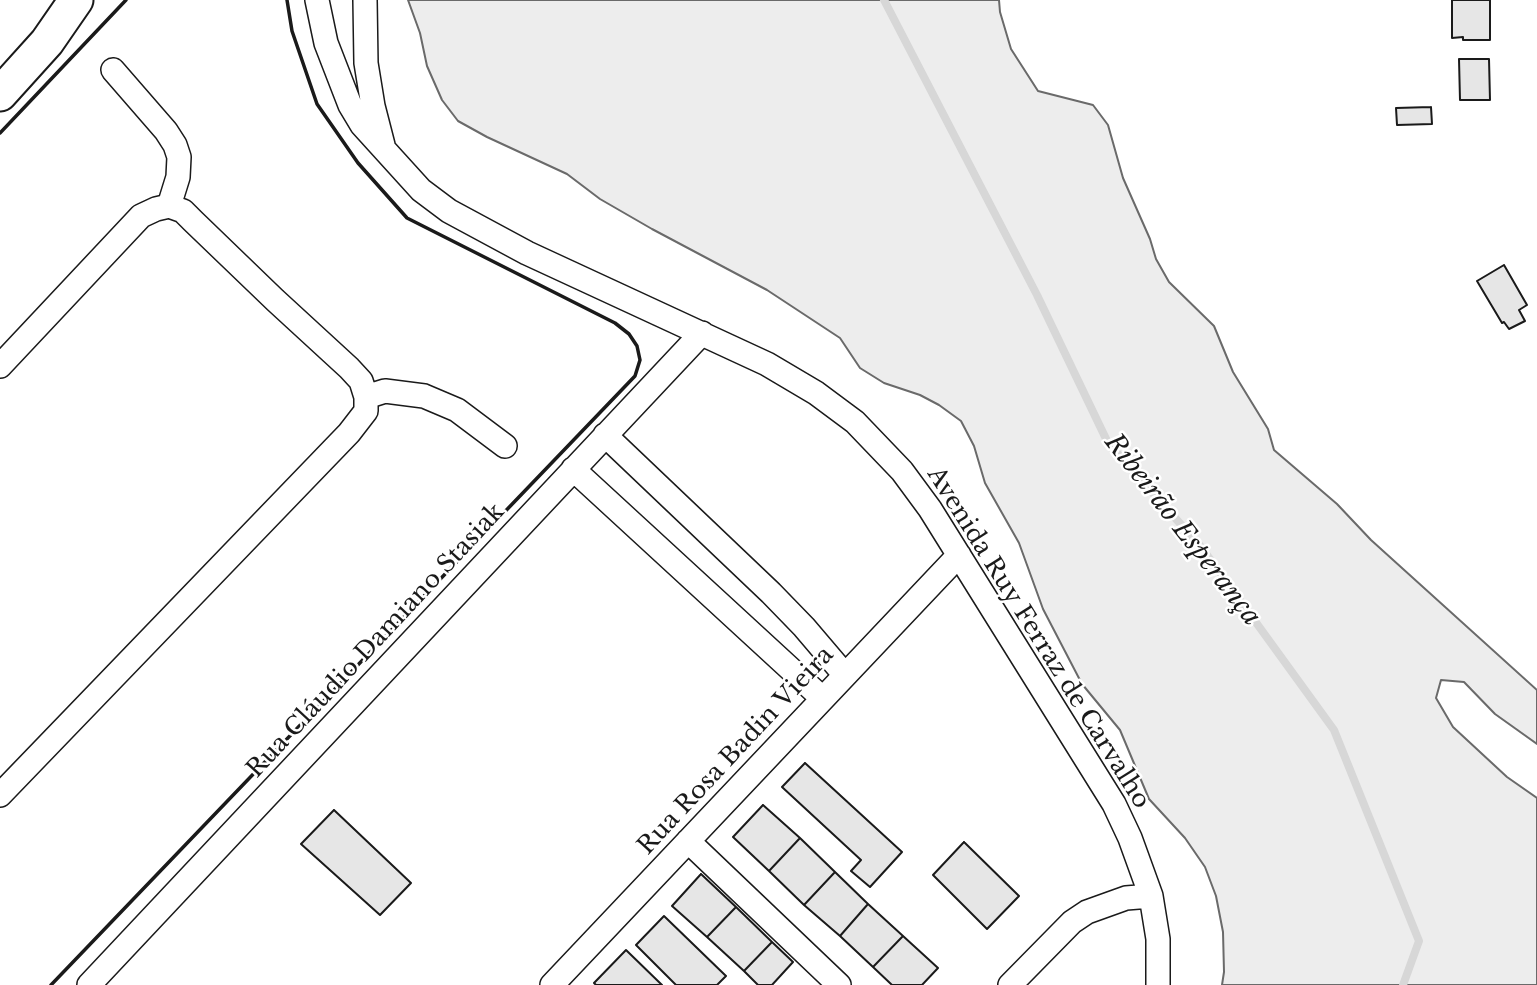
<!DOCTYPE html>
<html>
<head>
<meta charset="utf-8">
<style>
  body { margin:0 }
  canvas { display:block; background:#fff }
</style>
</head>
<body>
<canvas width="1537" height="985"></canvas>
<script>
const g = document.querySelector('canvas').getContext('2d');
g.lineJoin = 'round';
function paint(path, color) {
  g.fillStyle = color;
  g.fill(path, 'evenodd');
}
function toPath(rows) {
  const path = new Path2D();
  for (const r of rows) {
    path.moveTo(r[0], r[1]);
    for (let i = 2; i < r.length; i += 2) path.lineTo(r[i], r[i + 1]);
  }
  return path;
}
function stroke(path, color, width, dash) {
  g.strokeStyle = color;
  g.lineWidth = width;
  g.lineCap = dash ? 'butt' : 'round';
  g.setLineDash(dash || []);
  g.stroke(path);
}
function drawText(font, color, halo, rows, align = 'center') {
  g.font = font + ' "Libre Baskerville",serif';
  g.lineWidth = 5;
  g.setLineDash([]);
  g.textBaseline = 'middle';
  g.strokeStyle = halo;
  g.fillStyle = color;
  for (const [text, x, y, turn = 0] of rows) {
    g.save();
    g.translate(x, y);
    g.rotate((+turn || 0) * Math.PI / 180);
    g.textAlign = isNaN(turn) ? turn : align;
    if (halo) g.strokeText(text, 0, 0);
    g.fillText(text, 0, 0);
    g.restore();
  }
}
const green = toPath([
  [408,0,999,0,1000,12,1011,49,1038,91,1093,105,1108,125,1123,178,1150,239,1156,259,1169,282,1214,326,1233,372,1268,429,1274,450,1337,504,1371,540,1537,690,1537,744,1495,714,1464,682,1441,680,1436,698,1453,727,1507,777,1537,798,1537,985,1222,985,1224,972,1223,932,1216,896,1205,867,1185,838,1149,799,1120,730,1082,684,1043,609,1019,543,985,483,974,446,961,421,939,405,920,395,884,383,860,368,840,338,767,290,652,229,600,199,567,174,487,137,458,121,442,100,427,66,420,33,408,0]
]);
paint(green, '#ededed');
stroke(green, '#6a6a6a', 2);
stroke(toPath([
  [884,0,1037,295,1108,443,1202,548,1334,730,1419,941,1403,985]
]), '#d7d7d7', 8);
const building = toPath([
  [1452,0,1490,0,1490,40,1463,40,1463,37,1452,38,1452,0],
  [1459,59,1489,59,1490,100,1460,100,1459,59],
  [1431,107,1432,124,1397,125,1396,108,1431,107],
  [1504,265,1527,305,1519,310,1525,321,1509,329,1504,322,1502,323,1477,281,1504,265],
  [805,763,902,852,870,887,851,871,861,860,782,787,805,763],
  [763,805,800,838,769,871,733,837,763,805],
  [334,810,411,883,380,915,301,844,334,810],
  [800,838,835,872,804,905,769,871,800,838],
  [964,842,1019,896,987,929,933,875,964,842],
  [835,872,868,904,840,936,804,905,835,872],
  [701,874,736,907,707,937,672,906,701,874],
  [868,904,903,936,873,967,840,936,868,904],
  [736,907,772,942,744,971,707,937,736,907],
  [664,916,726,976,717,985,676,985,636,945,664,916],
  [903,936,938,968,922,985,892,985,873,967,903,936],
  [772,942,793,962,772,985,758,985,744,971,772,942],
  [626,950,662,985,596,985,594,983,626,950]
]);
paint(building, '#e6e6e6');
stroke(building, '#1a1a1a', 2);
const street = toPath([
  [317,0,326,43,350,105,362,125,421,190,449,211,527,253,767,364,816,393,855,422,902,471,930,509,1114,804,1130,838,1151,896,1158,939,1158,985],
  [365,0,366,63,373,106,383,145],
  [113,70,166,131,175,145,179,157,178,177,169,206],
  [0,366,141,216,156,209,169,206,183,211,193,221,275,300,349,368,361,381,366,397,366,411,349,433,0,795],
  [366,397,385,391,424,396,457,410,505,446],
  [605,435,771,593,804,627,844,674],
  [573,469,822,698],
  [688,841,839,985],
  [89,985,702,333],
  [552,985,959,555],
  [1010,985,1072,922,1087,912,1126,898,1151,896]
]);
const secondary = toPath([
  [0,94,47,42,76,0]
]);
stroke(street, '#1a1a1a', 26);
stroke(secondary, '#1a1a1a', 37);
stroke(street, '#fff', 23);
stroke(secondary, '#fff', 33);
stroke(toPath([
  [0,133,126,0],
  [51,985,635,376,640,360,637,346,629,334,615,323,407,218,358,163,317,104,292,31,287,0]
]), '#1a1a1a', 3.5);
drawText('24px', '#1a1a1a', '#fff', [
  ["Avenida Ruy Ferraz de Carvalho",1038,638,58],
  ["Rua Cláudio Damiano Stasiak",376,641,-47],
  ["Rua Rosa Badin Vieira",736,751,-47]
]);
drawText('italic 26px', '#1a1a1a', '#fff', [
  ["Ribeirão Esperança",1182,530,52]
]);
</script>
</body>
</html>
